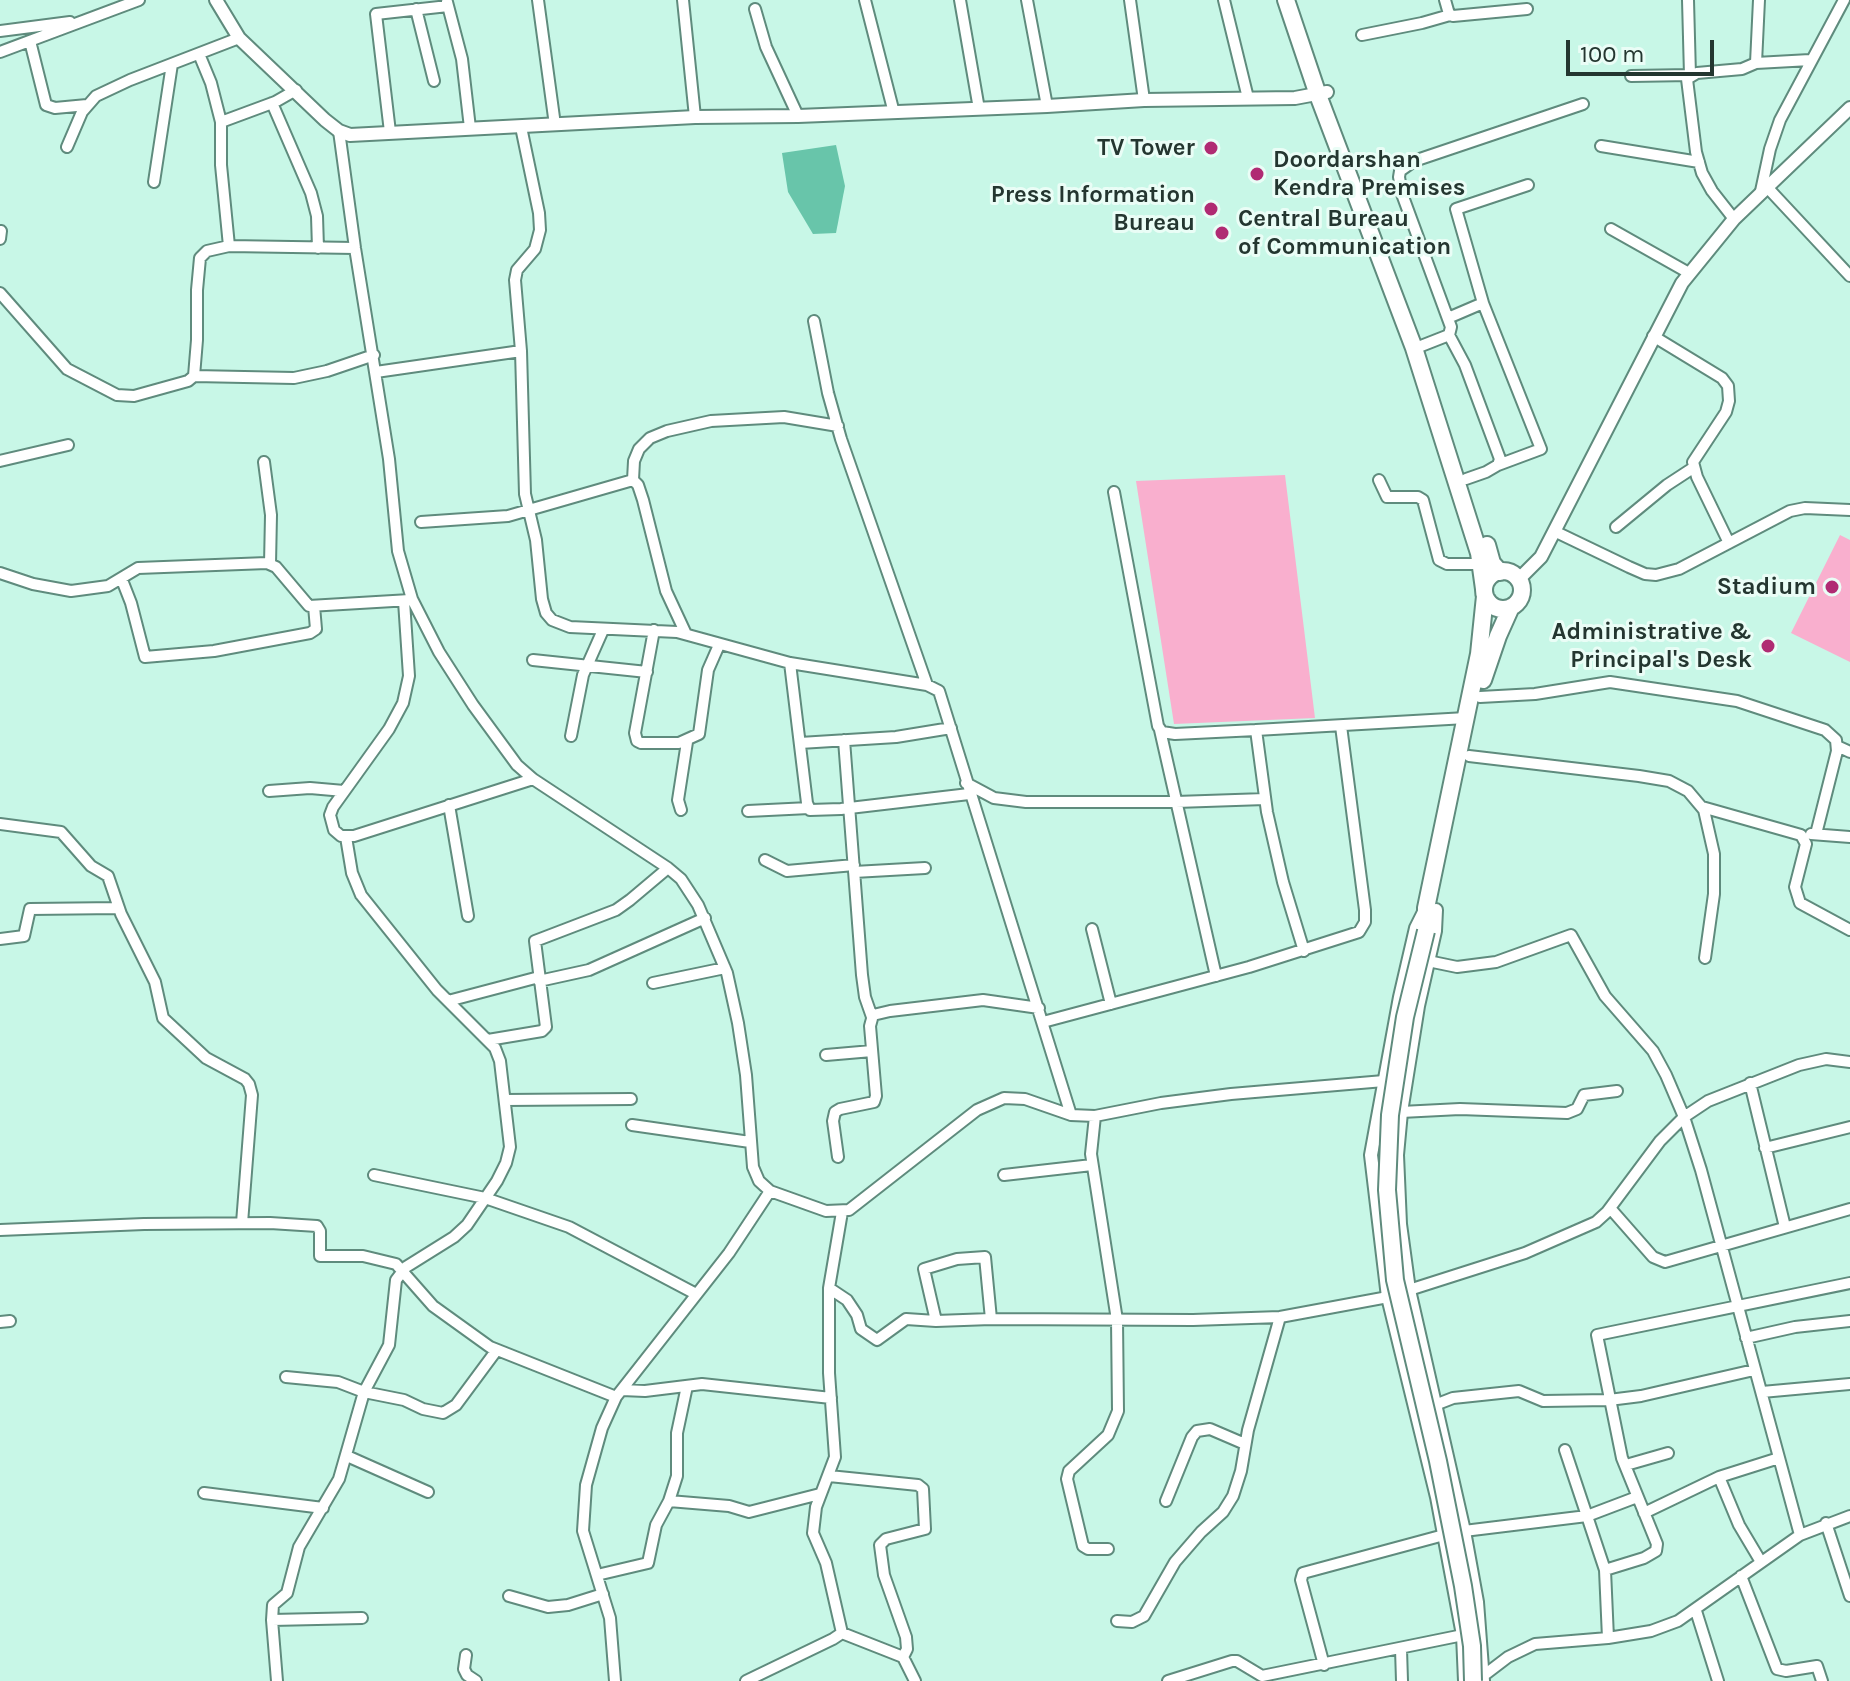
<!DOCTYPE html>
<html>
<head>
<meta charset="utf-8">
<style>
  body { margin:0 }
  #map { position:relative; width:1850px; height:1681px; overflow:hidden; background:#c8f7e7; font-family:Karla,sans-serif }
  canvas { display:block }
  .scale { position:absolute; left:1566px; top:40px; width:148px; height:36px; box-sizing:border-box; border:4px solid #243630; border-top:0; padding-left:10px; font-size:24px; line-height:28px; white-space:nowrap; color:#243630; -webkit-text-stroke:6px #eafdf6; paint-order:stroke }
</style>
</head>
<body>
<div id="map">
<canvas width="1850" height="1681"></canvas>
<div class="scale">100 m</div>
</div>
<script>
const g = document.querySelector('canvas').getContext('2d');
g.lineJoin = 'round';
function paint(path, color) {
  g.fillStyle = color;
  g.fill(path, 'evenodd');
}
function toPath(rows) {
  const path = new Path2D();
  for (const r of rows) {
    if (r.length === 3) {
      path.moveTo(r[0] + r[2], r[1]);
      path.arc(r[0], r[1], r[2], 0, 2 * Math.PI);
      continue;
    }
    path.moveTo(r[0], r[1]);
    for (let i = 2; i < r.length; i += 2) path.lineTo(r[i], r[i + 1]);
  }
  return path;
}
function stroke(path, color, width, dash) {
  g.strokeStyle = color;
  g.lineWidth = width;
  g.lineCap = dash ? 'butt' : 'round';
  g.setLineDash(dash || []);
  g.stroke(path);
}
function drawText(font, color, halo, rows, align = 'center') {
  g.font = font + ' Karla,sans-serif';
  g.lineWidth = 6;
  g.setLineDash([]);
  g.textBaseline = 'middle';
  g.strokeStyle = halo;
  g.fillStyle = color;
  for (const [text, x, y, turn = 0] of rows) {
    g.save();
    g.translate(x, y);
    g.rotate((+turn || 0) * Math.PI / 180);
    g.textAlign = isNaN(turn) ? turn : align;
    if (halo) g.strokeText(text, 0, 0);
    g.fillText(text, 0, 0);
    g.restore();
  }
}
paint(toPath([
  [1285,475,1315,718,1174,724,1136,481],
  [1840,535,1850,540,1850,662,1791,633]
]), '#f9afce');
paint(toPath([
  [836,145,845,186,836,233,813,234,788,192,782,153]
]), '#68c5aa');
const minor = toPath([
  [538,0,555,125],
  [683,0,695,117],
  [865,0,894,113],
  [960,0,979,109],
  [1027,0,1047,106],
  [1130,0,1144,100],
  [1224,0,1248,98],
  [1445,0,1449,14,1453,16,1527,9],
  [447,2,462,59,470,128],
  [416,9,434,81],
  [755,9,766,47,798,116],
  [0,31,70,22],
  [1362,35,1422,23,1450,15],
  [30,41,46,105,55,108,87,105],
  [0,52,139,0],
  [199,54,211,83,221,122,221,165,229,246],
  [1756,63,1810,60],
  [1631,76,1690,75,1688,0],
  [272,103,311,193,317,216,318,248],
  [221,122,275,102,296,90],
  [521,127,539,213,540,230,535,249,517,270,515,280,521,351,525,494,536,540,542,599,546,613,552,620,570,627,677,632,790,663,927,685,939,691,1071,1115],
  [339,131,355,248,389,459,398,551,412,599,439,652,473,705,517,765,533,779,668,868,681,879,698,905,727,973,738,1023,746,1075,753,1167,759,1181,770,1191,826,1211,849,1210,977,1110,1004,1098,1025,1099,1071,1115,1095,1116,1161,1103,1231,1094,1384,1081],
  [390,132,376,14,448,6],
  [1601,146,1699,162],
  [67,147,82,112,96,96,130,80,239,38],
  [154,182,172,64],
  [1766,186,1850,276],
  [1761,191,1770,149,1780,120,1844,0],
  [1734,219,1712,191,1702,173,1696,152,1687,79,1697,73,1742,69,1756,63,1759,0],
  [1611,229,1689,273],
  [0,239,1,231],
  [0,293,67,369,117,395,134,396,188,381,194,376,197,340,197,290,200,258,207,251,229,246,355,248],
  [1483,303,1541,449,1498,465],
  [1448,318,1483,303,1456,209,1528,185],
  [814,321,828,393,841,439,927,685],
  [1449,335,1465,365,1500,459,1498,465,1486,472,1466,479],
  [1653,336,1722,378,1728,386,1729,401,1726,412,1693,462,1697,477,1729,543],
  [1421,346,1449,335,1451,327,1402,194,1399,177,1400,171,1414,161,1583,104],
  [376,372,521,351],
  [194,376,294,378,327,371,374,355],
  [0,461,68,445],
  [264,462,271,515,270,564],
  [633,480,634,461,639,449,650,438,667,431,711,421,784,417,838,426],
  [1379,480,1387,497,1418,497,1423,500,1439,560,1447,564,1481,564],
  [1114,492,1158,726,1162,732,1175,734,1256,730,1466,718],
  [421,522,508,516,633,480,638,485,643,500,666,591,686,634],
  [1616,527,1667,485,1693,468],
  [1554,531,1629,567,1645,574,1656,575,1679,569,1790,511,1805,508,1850,510],
  [0,573,33,584,71,591,108,586,138,568,267,563,276,567,309,606,410,600],
  [122,580,131,603,145,657,214,651,310,633,316,629,314,606],
  [404,601,409,676,403,703,389,729,333,807,330,815,334,830,341,836,354,836,533,779],
  [654,630,635,733,637,741,641,743,679,743,699,734,708,670,719,645],
  [533,660,647,672],
  [790,663,807,803,810,810,841,809,969,794],
  [1480,697,1535,694,1610,682,1737,701,1825,730,1836,740,1837,751,1816,834],
  [1160,730,1216,976],
  [1256,730,1267,812,1283,882,1304,951],
  [571,736,583,675,603,630],
  [844,740,862,975,865,997,872,1017],
  [800,743,896,737,951,728],
  [1837,746,1850,752],
  [1469,756,1639,776,1669,781,1688,791,1704,810,1714,854,1714,894,1705,958],
  [966,783,994,798,1026,802,1176,802,1265,799],
  [269,791,310,788,344,791],
  [449,805,468,916],
  [1702,807,1801,835,1806,844,1795,887,1800,903,1850,930],
  [681,810,678,800,687,742],
  [748,811,809,808],
  [0,824,61,832,91,866,108,876,121,914,155,982,163,1018,206,1058,245,1079,249,1084,252,1095,242,1223],
  [1811,834,1850,837],
  [765,860,787,871,854,865],
  [854,872,925,868],
  [1092,929,1111,1004],
  [0,939,24,936,30,909,119,908],
  [1428,961,1457,967,1496,962,1571,935,1605,996,1653,1051,1666,1075,1684,1117,1701,1170,1800,1535],
  [539,981,589,970,705,918],
  [653,983,725,968],
  [448,1001,539,977],
  [1043,1022,1249,967,1359,932,1365,922,1365,910,1341,726],
  [488,1040,542,1031,546,1027,535,941,616,910,630,900,668,868],
  [826,1055,872,1051],
  [1750,1083,1785,1227],
  [505,1100,631,1099],
  [1401,1112,1460,1109,1567,1113,1577,1109,1584,1095,1617,1091],
  [1095,1116,1091,1154,1117,1320,1118,1411,1108,1435,1069,1471,1067,1479,1083,1546,1088,1549,1108,1549],
  [632,1125,750,1142],
  [1765,1148,1850,1127],
  [838,1157,833,1121,835,1112,840,1109,874,1102,876,1096,870,1026,873,1015,890,1011,983,1000,1039,1008],
  [374,1175,485,1198,569,1227,696,1294],
  [1004,1175,1092,1165],
  [1610,1208,1653,1257,1665,1262,1850,1209],
  [842,1212,829,1288,829,1373,835,1457,816,1507,813,1533,826,1563,842,1633,903,1657,915,1681],
  [0,1230,144,1224,270,1223,317,1226,320,1231,320,1256,363,1256,396,1264,433,1306,490,1347,616,1397],
  [829,1288,847,1300,857,1315,861,1329,877,1340,906,1319,936,1321],
  [1409,1290,1525,1253,1596,1222,1607,1212,1660,1141,1684,1117,1708,1101,1799,1065,1826,1059,1850,1062],
  [991,1319,936,1321,924,1269,957,1259,985,1257,991,1319,1193,1320,1280,1317,1388,1297],
  [0,1322,10,1321],
  [1746,1338,1795,1327,1850,1321],
  [286,1377,338,1382,364,1392,404,1400,423,1409,443,1413,456,1405,496,1351],
  [622,1390,645,1391,702,1384,831,1398],
  [1762,1392,1850,1384],
  [1435,1405,1453,1398,1519,1391,1543,1401,1609,1400,1641,1396,1754,1370],
  [1565,1450,1605,1570,1608,1638],
  [347,1456,428,1492],
  [1626,1465,1668,1453],
  [829,1476,918,1485,923,1489,925,1529,886,1539,880,1545,884,1575,906,1637,907,1649,903,1657],
  [1719,1477,1739,1525,1761,1562],
  [204,1493,323,1508],
  [669,1501,729,1506,749,1512,820,1494],
  [1166,1501,1192,1437,1197,1431,1210,1429,1245,1444],
  [1644,1513,1719,1477,1779,1458],
  [1826,1523,1850,1596],
  [1464,1531,1587,1516,1637,1497],
  [1605,1570,1644,1558,1656,1551,1657,1544,1622,1458,1597,1335,1850,1283],
  [597,1575,648,1563,656,1525,669,1501,677,1476,677,1433,687,1386],
  [1741,1576,1777,1669,1786,1671,1817,1666,1822,1681],
  [509,1596,548,1607,568,1605,603,1594],
  [1696,1611,1718,1681],
  [272,1620,362,1618],
  [1117,1621,1132,1622,1144,1616,1175,1562,1201,1532,1223,1512,1233,1496,1241,1471,1248,1430,1280,1317],
  [1401,1649,1402,1681],
  [466,1655,464,1669,467,1675,476,1681],
  [1324,1665,1301,1580,1303,1573,1444,1535],
  [1475,1674,1487,1673,1508,1657,1535,1644,1608,1638,1651,1631,1678,1621,1800,1535,1850,1516],
  [277,1681,272,1620,273,1605,287,1593,299,1547,339,1479,364,1392,389,1345,396,1280,406,1267,454,1237,467,1225,497,1181,506,1163,510,1147,500,1061,495,1048,437,990,361,895,352,873,346,837],
  [615,1681,610,1618,583,1531,586,1485,602,1428,616,1397,729,1253,770,1191],
  [746,1681,833,1639,842,1633],
  [1168,1681,1232,1661,1237,1661,1262,1676,1463,1635]
]);
const tertiary = toPath([
  [216,0,239,38,325,120,339,131,350,135,695,117,798,116,1047,106,1144,100,1295,98,1327,92],
  [1518,580,1541,557,1682,283,1734,219,1850,108],
  [1426,908,1416,928,1400,997,1371,1155,1388,1297,1437,1497,1463,1635,1465,1681],
  [1436,910,1435,931,1418,1006,1401,1112,1397,1155,1400,1224,1409,1290,1464,1531,1477,1602,1483,1681]
]);
const primary = toPath([
  [1286,0,1318,95,1414,348,1479,553,1484,589],
  [1487,545,1492,563,1500,572],
  [1503,590,19],
  [1483,680,1498,636,1511,607],
  [1426,931,1426,908,1479,654,1485,596]
]);
stroke(minor, '#5f8b7d', 14);
stroke(tertiary, '#5f8b7d', 16);
stroke(primary, '#5f8b7d', 20);
stroke(minor, '#fff', 10);
stroke(tertiary, '#fff', 12);
stroke(primary, '#fff', 16);
const primaryBridge = toPath([
  [1426,931,1405,1017,1390,1115,1387,1190,1395,1280,1438,1461,1463,1586,1472,1646,1473,1681]
]);
stroke(primaryBridge, '#5f8b7d', 20, []);
stroke(primaryBridge, '#fff', 16);
for (const [x, y, r, color] of [
  [1211,148,8,"#b02b73"],
  [1257,174,8,"#b02b73"],
  [1211,209,8,"#b02b73"],
  [1222,233,8,"#b02b73"],
  [1832,587,8,"#b02b73"],
  [1768,646,8,"#b02b73"]
]) {
  const dot = new Path2D();
  dot.arc(x, y, r, 0, 2 * Math.PI);
  g.fillStyle = color;
  g.fill(dot);
  stroke(dot, '#eafdf6', 3);
}
drawText('bold 24px', '#243630', '#eafdf6', [
  ["TV Tower",1195,148],
  ["Doordarshan",1273,160,"left"],
  ["Kendra Premises",1273,188,"left"],
  ["Press Information",1195,195],
  ["Bureau",1195,223],
  ["Central Bureau",1238,219,"left"],
  ["of Communication",1238,247,"left"],
  ["Stadium",1816,587],
  ["Administrative &",1752,632],
  ["Principal's Desk",1752,660]
], 'right');
</script>
</body>
</html>
